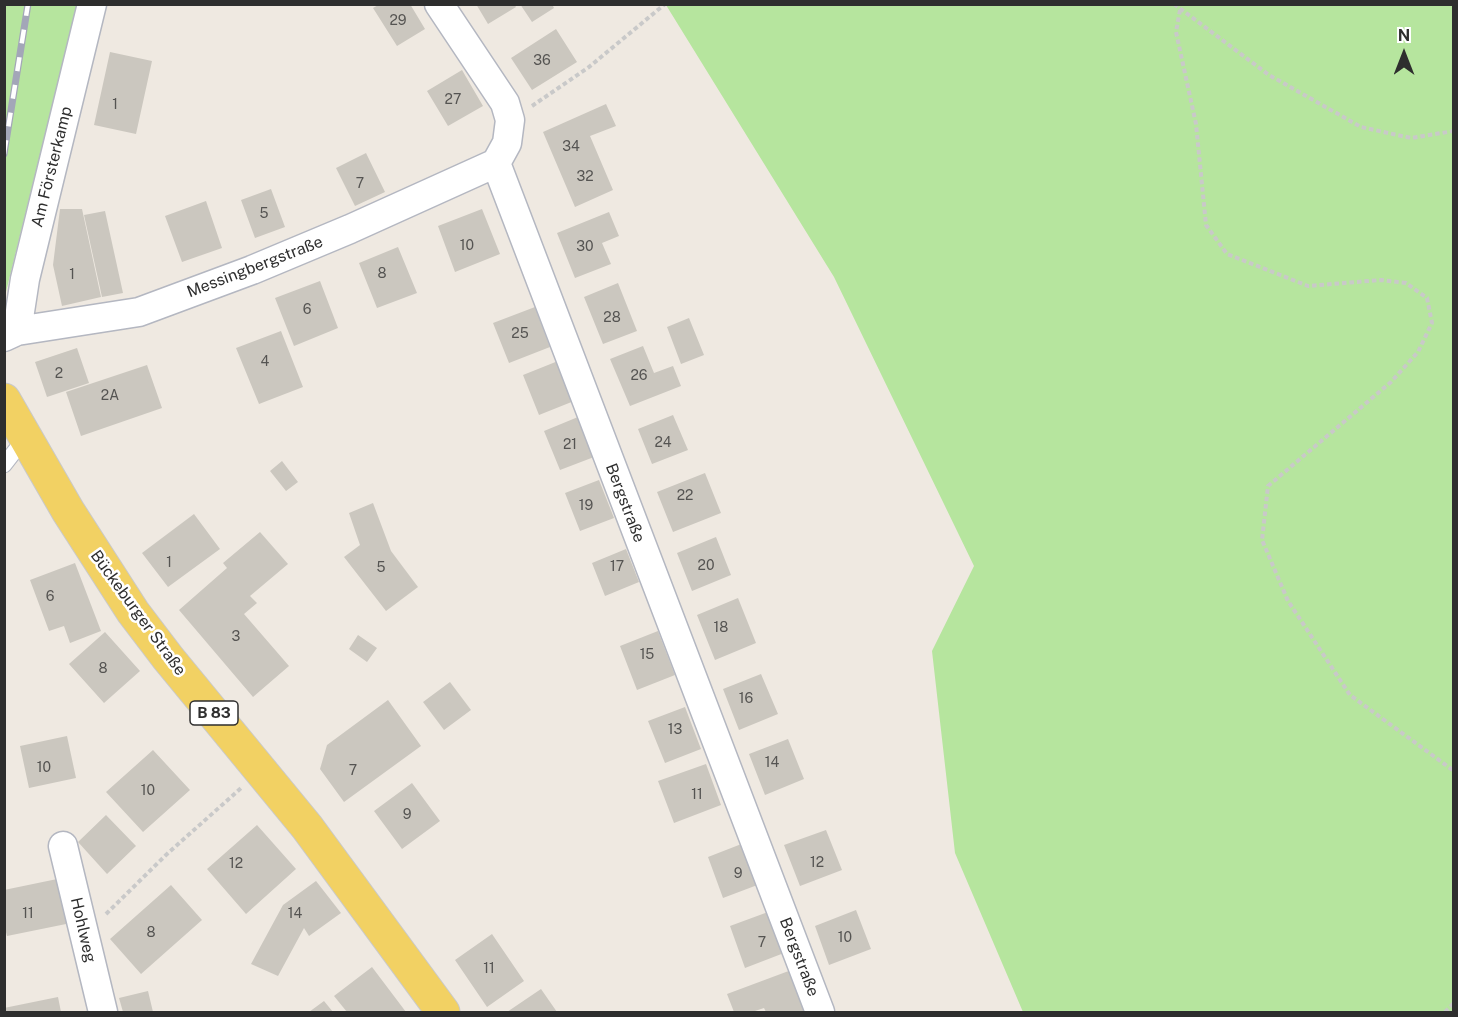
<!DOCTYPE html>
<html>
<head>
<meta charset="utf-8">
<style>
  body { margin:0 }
  #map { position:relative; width:1458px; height:1017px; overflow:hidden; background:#efe9e1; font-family:"Public Sans",sans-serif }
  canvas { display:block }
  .frame { position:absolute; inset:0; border:6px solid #2e2e2e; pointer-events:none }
  .north { position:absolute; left:1374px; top:24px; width:60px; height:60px; -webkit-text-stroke:4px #fff; paint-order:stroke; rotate:0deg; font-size:16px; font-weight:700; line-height:24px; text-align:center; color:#2e2e2e }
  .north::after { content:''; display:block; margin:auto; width:21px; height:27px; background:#2e2e2e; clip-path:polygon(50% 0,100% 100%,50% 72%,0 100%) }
</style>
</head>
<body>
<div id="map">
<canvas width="1458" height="1017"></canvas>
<div class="frame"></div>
<div class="north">N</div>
</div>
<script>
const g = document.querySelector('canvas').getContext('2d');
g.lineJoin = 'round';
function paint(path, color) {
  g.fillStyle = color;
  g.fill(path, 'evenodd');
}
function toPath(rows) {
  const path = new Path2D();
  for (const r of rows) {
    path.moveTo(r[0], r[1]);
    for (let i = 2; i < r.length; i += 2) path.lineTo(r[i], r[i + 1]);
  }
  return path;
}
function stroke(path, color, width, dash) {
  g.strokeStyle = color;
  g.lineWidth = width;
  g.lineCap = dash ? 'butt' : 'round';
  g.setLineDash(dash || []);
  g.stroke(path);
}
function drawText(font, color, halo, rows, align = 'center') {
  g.font = font + ' "Public Sans",sans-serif';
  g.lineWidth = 5;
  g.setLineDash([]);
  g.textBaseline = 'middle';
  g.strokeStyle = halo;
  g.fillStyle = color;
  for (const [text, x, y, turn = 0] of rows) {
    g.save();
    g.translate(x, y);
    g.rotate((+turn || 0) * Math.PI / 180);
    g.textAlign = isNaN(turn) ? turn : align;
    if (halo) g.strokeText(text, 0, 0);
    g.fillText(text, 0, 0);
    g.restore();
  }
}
paint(toPath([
  [5,4,77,5,5,296,4,5],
  [666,5,1453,5,1453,1012,1023,1012,955,853,932,651,974,566,834,277]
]), '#b6e59e');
paint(toPath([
  [380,4,410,4,425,29,397,46,373,8],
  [476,4,514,4,516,7,488,24],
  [520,4,552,4,554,8,532,22],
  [556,29,577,62,532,90,511,58],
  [110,52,152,61,136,134,94,125],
  [462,70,483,106,448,126,427,91],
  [606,104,616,126,590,136,613,190,575,207,543,132],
  [366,153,385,192,355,206,336,168],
  [271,189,285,227,255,238,241,200],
  [206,201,222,248,182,262,165,216],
  [60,209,82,209,101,297,62,306,53,265],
  [482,209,500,254,455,272,438,226],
  [105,211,123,293,102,297,84,215],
  [609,212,619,236,602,243,611,264,575,278,557,233],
  [398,247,417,293,377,308,359,263],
  [320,281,338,328,294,346,275,298],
  [618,283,637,331,603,344,584,297],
  [535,307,550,347,509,363,493,323],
  [689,318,704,355,681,364,667,327],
  [281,331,303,387,259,404,236,348],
  [643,346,654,373,673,366,681,386,630,406,610,359],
  [77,348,89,383,47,397,35,362],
  [558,361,574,401,539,415,523,375],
  [147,365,162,408,81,436,66,392],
  [673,415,688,450,652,464,638,429],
  [578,417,594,457,560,470,544,431],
  [282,461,298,482,286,491,270,471],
  [705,473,721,513,673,532,657,492],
  [599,480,614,518,580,531,565,493],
  [373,503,391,551,418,587,386,611,344,557,360,545,349,513],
  [194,514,220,549,168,587,142,553],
  [260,532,288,564,250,596,257,603,244,614,289,666,253,697,179,610,227,568,223,563],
  [716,537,731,575,692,591,677,553],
  [626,549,639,582,605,596,592,563],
  [75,563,101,631,70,643,64,626,49,631,30,580],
  [738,598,756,643,715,660,697,615],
  [658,631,675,675,637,690,620,646],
  [105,632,140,671,104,703,69,664],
  [358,635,377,648,367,662,349,649],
  [761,674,778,714,739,730,723,689],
  [450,682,471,710,444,730,423,702],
  [388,700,421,746,344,802,320,769,327,745],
  [685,707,701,749,665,763,648,721],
  [67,736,76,778,29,788,20,746],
  [788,739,804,779,765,795,749,754],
  [153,750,190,790,143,832,106,792],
  [706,764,721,805,674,823,658,781],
  [412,783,440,821,402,849,374,811],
  [106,815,136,846,107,874,78,842],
  [257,825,296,869,246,914,207,869],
  [826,830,842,870,800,886,784,845],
  [744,843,760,884,723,898,708,857],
  [62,878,71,923,7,936,4,924,4,890],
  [316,881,341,913,309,936,304,928,278,976,251,964,283,905],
  [171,885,202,920,141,974,110,939],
  [856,910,871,949,829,965,815,926],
  [768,912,784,953,745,968,730,926],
  [492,934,524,981,487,1007,455,960],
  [372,967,406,1012,347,1012,334,996],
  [794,969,810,1012,766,1012,764,1008,752,1012,734,1012,727,994],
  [541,989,557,1012,507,1012],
  [148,991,153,1012,123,1012,119,998],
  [58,997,61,1012,4,1012,4,1008],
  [324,1001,333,1012,309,1012]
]), '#cbc7bf');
const service = toPath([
  [4,465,25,438]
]);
const minor = toPath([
  [439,4,505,103,510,120,507,143,496,163,820,1012],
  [17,331,25,279,92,4],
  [4,337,17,331,139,312,252,270,350,229,496,163],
  [63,846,103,1012]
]);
const primary = toPath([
  [4,400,68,511,133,612,168,658,307,827,443,1012]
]);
stroke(service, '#b4b7c1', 17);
stroke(minor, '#b4b7c1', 31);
stroke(primary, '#c9c9c9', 35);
stroke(toPath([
  [1174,4,1269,75,1361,127,1411,138,1454,131],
  [1180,10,1176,32,1196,124,1206,225,1227,254,1308,286,1381,280,1406,283,1427,298,1432,323,1418,352,1391,382,1268,486,1262,540,1288,601,1350,695,1454,771],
  [532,106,589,67,665,4],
  [106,914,166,855,241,788],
  [1445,1012,1454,1003]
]), '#c9c9c9', 4, [4.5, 3]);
stroke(service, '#fff', 15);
stroke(minor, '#fff', 28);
stroke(primary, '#f2d163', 33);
const rail = toPath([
  [4,154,28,4]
]);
stroke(rail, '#a3a6b8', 7);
stroke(rail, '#fff', 4.5, [14]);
drawText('14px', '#555452', null, [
  ["29",398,21],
  ["36",542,61],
  ["27",453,100],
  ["1",115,105],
  ["34",571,147],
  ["32",585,177],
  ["7",360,184],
  ["5",264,214],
  ["10",467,246],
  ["30",585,247],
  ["8",382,274],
  ["1",72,275],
  ["6",307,310],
  ["28",612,318],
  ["25",520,334],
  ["4",265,362],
  ["2",59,374],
  ["26",639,376],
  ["2A",110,396],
  ["24",663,443],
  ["21",570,445],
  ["22",685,496],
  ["19",586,506],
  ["1",169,563],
  ["20",706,566],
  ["17",617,567],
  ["5",381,568],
  ["6",50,597],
  ["18",721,628],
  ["3",236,637],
  ["15",647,655],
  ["8",103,669],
  ["16",746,699],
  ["13",675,730],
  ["14",772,763],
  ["10",44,768],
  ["7",353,771],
  ["10",148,791],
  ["11",697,795],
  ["9",407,815],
  ["12",817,863],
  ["12",236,864],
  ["9",738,874],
  ["11",28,914],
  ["14",295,914],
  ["8",151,933],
  ["10",845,938],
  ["7",762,943],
  ["11",489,969]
]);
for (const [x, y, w] of [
  [214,713,48]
]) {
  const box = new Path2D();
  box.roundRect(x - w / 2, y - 12, w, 24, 4.5);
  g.fillStyle = '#fff';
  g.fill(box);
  stroke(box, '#2e2e2e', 1.5);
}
drawText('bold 15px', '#2e2e2e', null, [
  ["B 83",214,713]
]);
drawText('16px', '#2e2e2e', '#fff', [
  ["Am Försterkamp",52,167,-76],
  ["Messingbergstraße",255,267,-21],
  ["Bergstraße",625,503,69],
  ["Bückeburger Straße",138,613,54],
  ["Hohlweg",83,930,77],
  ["Bergstraße",799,957,69]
]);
</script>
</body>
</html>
